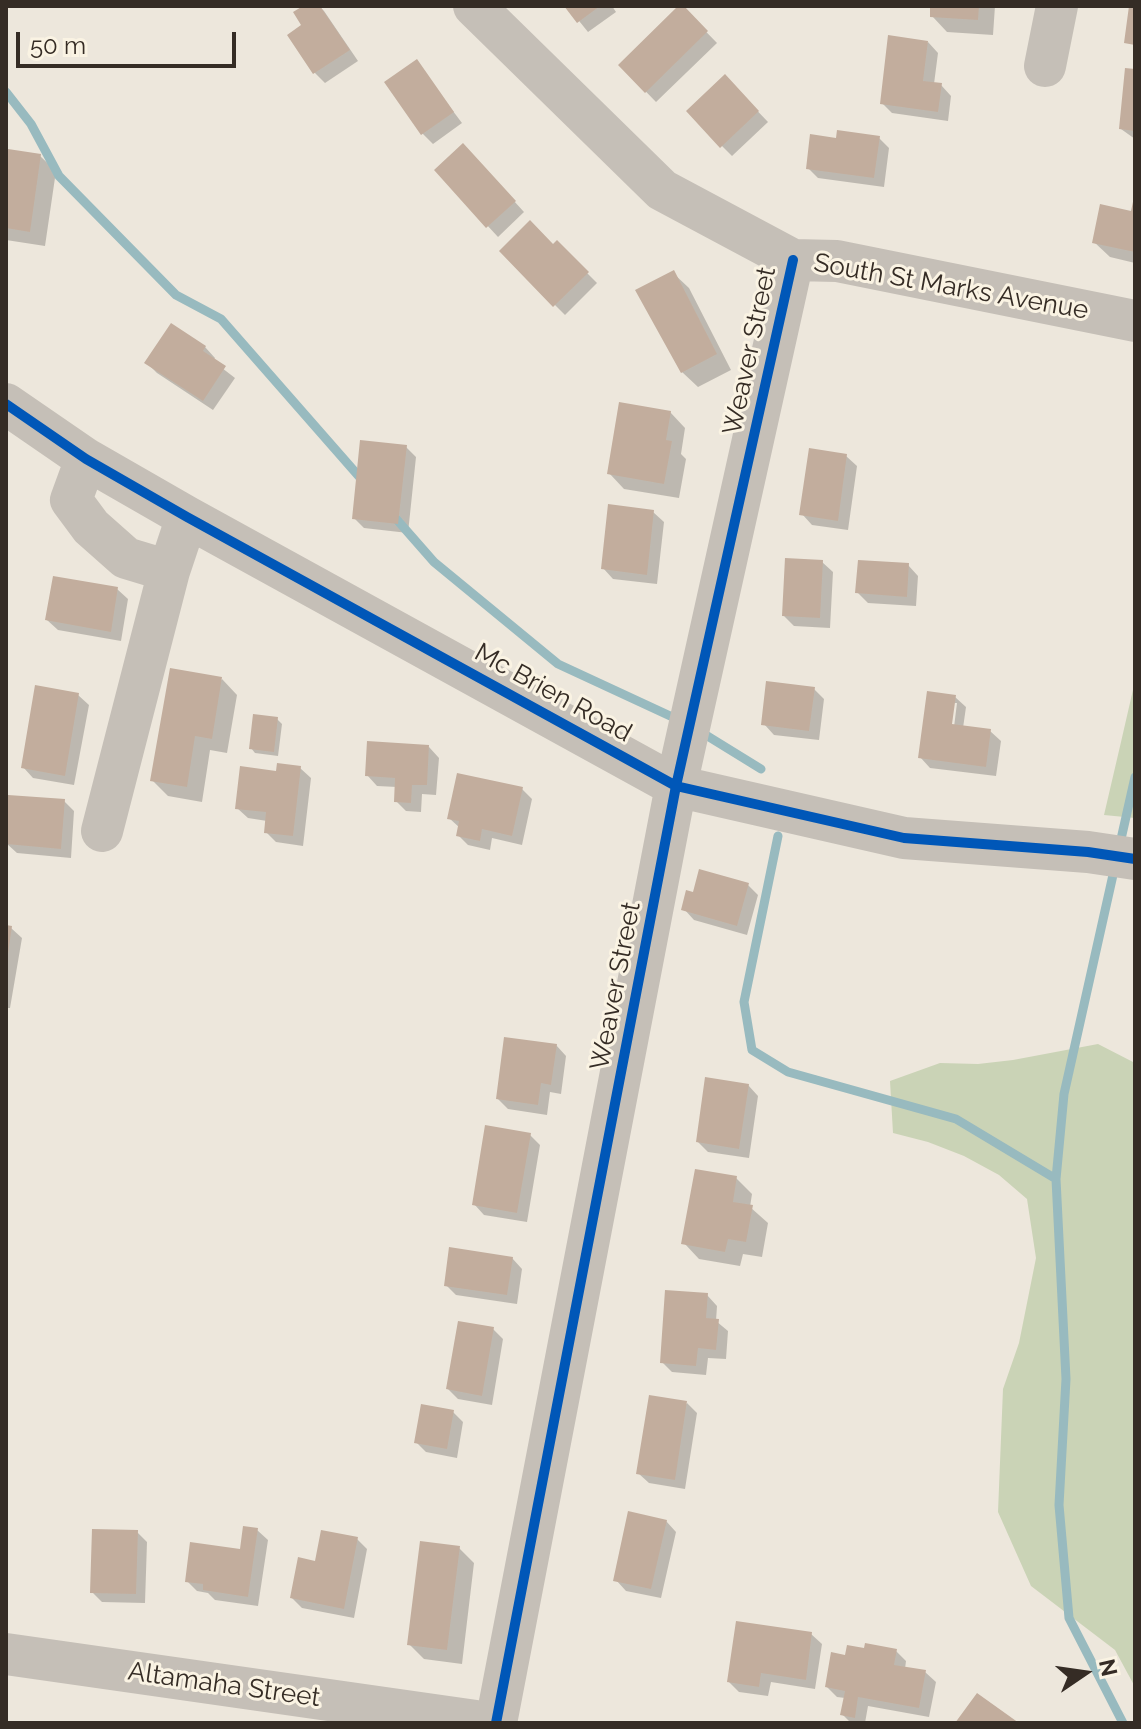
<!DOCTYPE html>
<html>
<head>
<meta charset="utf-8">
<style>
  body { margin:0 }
  #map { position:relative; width:1141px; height:1729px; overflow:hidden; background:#ede7dc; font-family:Raleway,sans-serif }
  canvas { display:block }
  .frame { position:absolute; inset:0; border:8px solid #352c25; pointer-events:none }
  .north { position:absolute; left:1045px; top:1633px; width:80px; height:80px; -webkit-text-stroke:6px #faf3e3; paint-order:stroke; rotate:77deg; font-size:22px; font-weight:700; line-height:32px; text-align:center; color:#352c25 }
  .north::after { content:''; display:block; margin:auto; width:28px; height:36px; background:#352c25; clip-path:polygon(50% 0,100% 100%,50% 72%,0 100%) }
  .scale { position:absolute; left:16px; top:32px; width:220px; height:36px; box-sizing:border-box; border:4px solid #352c25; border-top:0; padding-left:10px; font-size:24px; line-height:28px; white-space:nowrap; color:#352c25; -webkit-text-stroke:6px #faf3e3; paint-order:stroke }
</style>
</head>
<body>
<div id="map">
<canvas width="1141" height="1729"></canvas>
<div class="frame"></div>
<div class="north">N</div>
<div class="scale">50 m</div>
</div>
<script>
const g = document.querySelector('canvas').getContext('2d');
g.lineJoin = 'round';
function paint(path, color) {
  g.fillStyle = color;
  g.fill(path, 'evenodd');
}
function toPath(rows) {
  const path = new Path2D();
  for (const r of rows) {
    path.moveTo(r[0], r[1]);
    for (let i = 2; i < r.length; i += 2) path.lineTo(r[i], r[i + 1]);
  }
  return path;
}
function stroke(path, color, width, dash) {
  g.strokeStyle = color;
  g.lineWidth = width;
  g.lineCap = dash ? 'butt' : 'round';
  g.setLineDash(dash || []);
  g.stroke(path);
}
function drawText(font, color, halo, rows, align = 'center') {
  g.font = font + ' Raleway,sans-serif';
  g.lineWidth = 6;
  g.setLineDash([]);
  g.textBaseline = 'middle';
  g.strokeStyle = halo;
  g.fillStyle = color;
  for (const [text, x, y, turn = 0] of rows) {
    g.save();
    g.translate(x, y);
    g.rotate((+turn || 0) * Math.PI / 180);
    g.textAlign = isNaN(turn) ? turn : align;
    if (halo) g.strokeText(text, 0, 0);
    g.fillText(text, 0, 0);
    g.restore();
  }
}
paint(toPath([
  [1135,681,1135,818,1104,815,1121,742],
  [1098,1044,1135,1063,1135,1687,1115,1650,1031,1586,998,1512,1003,1389,1019,1343,1036,1258,1027,1199,999,1175,964,1156,928,1142,893,1133,890,1081,940,1063,978,1064,1013,1060]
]), '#cad3b6');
paint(toPath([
  [306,6,319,6,324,11,358,61,325,83,315,73,290,36,304,26],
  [567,6,612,6,616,12,588,32],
  [681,6,717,43,656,102,620,65],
  [932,6,995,6,993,35,947,32,932,16],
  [928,42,938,53,934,84,941,85,951,96,948,121,892,113,882,103],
  [416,62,462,123,433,144,423,134,387,83],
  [1135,71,1135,139,1121,129],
  [725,77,768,122,732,156,688,112],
  [879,138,889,148,884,187,818,178,808,168,838,140],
  [10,151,40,156,56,171,45,246,6,240,6,179],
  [473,156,524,212,498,237,436,170],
  [1135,203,1135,263,1110,257,1094,242,1132,213],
  [557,243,597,283,565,315,501,251,553,247],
  [673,273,689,288,731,370,698,387,682,372],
  [172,325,205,347,215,358,213,361,235,378,213,410,157,373,147,363],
  [670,412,685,428,681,454,686,459,679,498,624,489,609,473],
  [406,447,416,457,408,533,364,528,354,518],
  [846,456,857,466,848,530,812,525,802,514],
  [653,512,664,522,657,584,613,579,603,568],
  [822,562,833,572,830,628,794,626,784,616],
  [908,565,918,576,916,606,868,603,857,592],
  [117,589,128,599,121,641,58,630,47,620],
  [222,679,237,695,227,753,210,750,202,802,168,796,153,781],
  [814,689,824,699,819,740,774,735,764,724],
  [78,695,89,705,74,785,33,778,23,767],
  [955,697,966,707,963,728,990,731,1001,741,996,776,930,768,920,757],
  [953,703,957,703,953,735,949,734],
  [277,719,282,724,278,756,255,753,251,748],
  [429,747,439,758,436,795,422,794,421,812,406,811,396,801,397,787,377,786,367,775],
  [300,768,311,778,303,846,276,842,266,832,267,821,248,818,237,808,278,773],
  [522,789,532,799,522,845,492,838,490,850,468,845,458,835,460,828,449,818],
  [64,801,74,811,71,858,17,853,6,843],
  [748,885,758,895,747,935,694,920,684,909,694,894],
  [6,927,11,928,22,938,10,1008,6,1008],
  [556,1045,566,1056,561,1094,550,1092,547,1115,508,1109,498,1099],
  [748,1085,758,1096,749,1158,708,1152,698,1142],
  [530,1135,540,1145,527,1222,484,1215,474,1204],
  [736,1178,752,1194,750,1207,768,1223,762,1257,743,1254,740,1266,699,1259,684,1243],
  [512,1258,522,1269,517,1304,456,1295,446,1285],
  [707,1295,717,1306,716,1321,728,1331,726,1359,708,1358,706,1375,672,1372,662,1362],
  [493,1329,503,1339,492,1405,458,1399,448,1389],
  [687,1403,697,1413,685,1489,649,1483,638,1473],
  [453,1412,463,1422,457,1458,426,1452,416,1442],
  [666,1521,676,1532,661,1598,626,1591,616,1580],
  [257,1530,268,1540,258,1606,215,1600,208,1593,197,1591,187,1581,241,1552],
  [137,1532,147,1542,145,1603,102,1602,92,1592],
  [357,1539,367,1549,354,1618,302,1608,292,1598,317,1563],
  [459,1548,474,1563,462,1664,424,1659,409,1644],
  [811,1634,822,1644,815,1689,771,1682,768,1696,739,1692,729,1682],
  [896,1651,906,1661,905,1669,925,1672,936,1682,929,1717,868,1706,865,1723,851,1723,842,1714,845,1698,837,1697,827,1687,847,1657]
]), '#0003');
stroke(toPath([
  [6,92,31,124,59,176,176,295,221,319,363,481],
  [391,513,434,562,558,664,681,721],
  [701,732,761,769],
  [778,836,744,1002,752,1050,788,1072,956,1119,1056,1179],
  [1119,848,1135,777],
  [1115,866,1064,1094,1056,1179,1066,1379,1059,1505,1069,1618,1123,1723]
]), '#98babf', 9);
paint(toPath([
  [303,6,320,6,350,50,313,74,287,35,301,25,293,12],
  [564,6,600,6,577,23],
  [678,6,684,6,708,31,645,93,618,65],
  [930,6,979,6,978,20,930,17],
  [1129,6,1135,6,1135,45,1124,43],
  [888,35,928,41,923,81,942,83,938,112,880,104],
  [417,59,454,112,421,135,384,82],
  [1125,68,1135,69,1135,131,1119,129],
  [725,74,759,111,720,148,686,111],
  [837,130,880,136,874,178,806,169,810,134,836,138],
  [463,143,516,201,486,228,434,170],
  [8,149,41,154,30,232,6,228],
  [1134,197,1135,252,1092,243,1100,204,1131,211],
  [530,220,553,244,557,240,589,272,553,307,499,251],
  [674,270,717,354,681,373,635,290],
  [171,323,206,346,203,351,226,366,203,401,144,363],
  [619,402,671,411,666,440,672,441,664,484,607,474],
  [360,440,407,445,398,524,352,519],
  [809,448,847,454,838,521,799,515],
  [608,504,654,510,647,575,601,569],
  [785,558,823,560,820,618,782,616],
  [858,560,909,563,907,597,855,593],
  [53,576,118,587,111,632,45,620],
  [170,668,222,677,212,739,195,736,187,787,150,781],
  [766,681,815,687,809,731,761,725],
  [35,685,79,693,65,776,21,768],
  [927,691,956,695,952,724,991,729,986,767,918,758],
  [253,714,278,717,274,752,249,749],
  [367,741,429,745,427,785,412,785,411,803,394,802,395,778,365,776],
  [277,763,301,766,293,836,264,833,266,812,235,809,240,766,276,771],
  [457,773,523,787,512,836,482,829,480,841,456,836,459,821,447,819],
  [8,795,65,799,61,849,6,844],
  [699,869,749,883,737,926,681,910,686,890,693,892],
  [6,925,12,926,8,954,6,954],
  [504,1037,557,1044,551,1085,541,1083,538,1105,496,1099],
  [705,1077,749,1084,739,1149,696,1142],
  [485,1125,531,1133,517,1213,472,1205],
  [695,1169,737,1176,733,1202,753,1205,746,1242,728,1239,725,1252,681,1244],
  [449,1247,513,1257,507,1295,444,1286],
  [665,1290,708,1293,706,1318,719,1319,716,1350,698,1348,696,1366,660,1363],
  [458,1321,494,1327,482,1396,446,1389],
  [649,1395,687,1401,675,1480,636,1474],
  [421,1404,454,1410,447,1449,414,1443],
  [628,1511,667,1520,651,1589,613,1581],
  [243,1526,258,1528,248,1597,203,1590,203,1584,185,1582,190,1542,240,1549],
  [92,1529,138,1530,136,1594,90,1593],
  [321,1530,358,1537,344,1609,290,1598,298,1557,315,1561],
  [420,1541,460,1546,447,1650,407,1645],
  [736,1621,812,1632,806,1680,761,1673,759,1687,727,1682],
  [865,1643,897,1649,894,1665,926,1670,919,1708,858,1697,855,1718,840,1715,845,1691,825,1687,831,1652,845,1655,847,1645,864,1648],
  [977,1693,1019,1723,955,1723]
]), '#c2ad9d');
stroke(toPath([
  [474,6,662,190,793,260,837,261,1135,321],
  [1045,66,1057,6],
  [6,404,86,459,187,517,676,786,904,838,1088,852,1135,859],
  [86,459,71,500,91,527,126,558,169,571],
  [102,831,169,571,187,517],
  [6,1654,490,1723],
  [496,1723,676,786,793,260]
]), '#c5bfb7', 42);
stroke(toPath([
  [6,404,86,459,187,517,676,786,904,838,1088,852,1135,859],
  [496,1723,676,786,793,260]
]), '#0057b8', 10);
drawText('26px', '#352c25', '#faf3e3', [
  ["South St Marks Avenue",951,287,10],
  ["Weaver Street",750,351,-78],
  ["Mc Brien Road",553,693,29],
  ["Weaver Street",616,986,-79],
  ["Altamaha Street",224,1685,8]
]);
</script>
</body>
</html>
